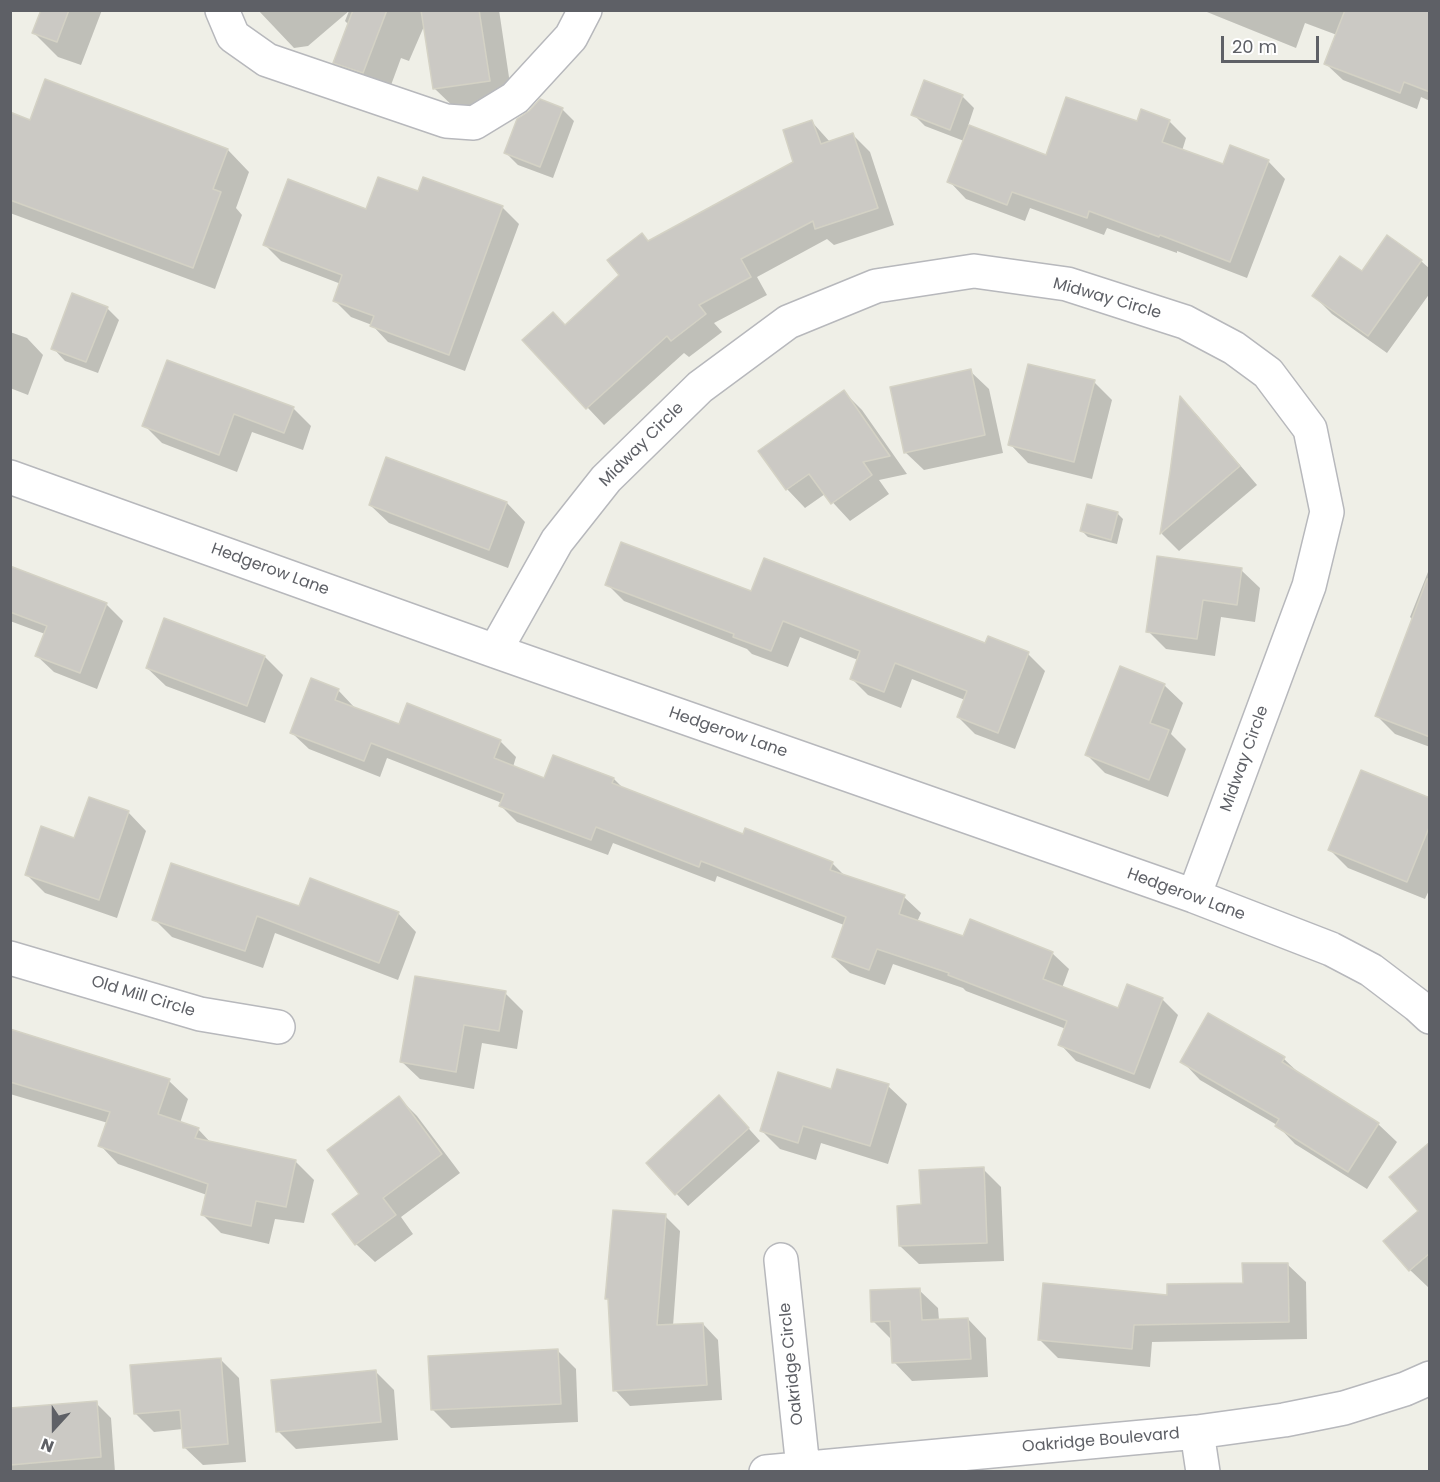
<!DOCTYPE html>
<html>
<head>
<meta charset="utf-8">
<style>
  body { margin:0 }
  #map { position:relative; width:1440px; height:1482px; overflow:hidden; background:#efefe7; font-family:Poppins,sans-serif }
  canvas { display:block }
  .frame { position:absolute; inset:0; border:12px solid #5e6066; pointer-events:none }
  .north { position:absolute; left:24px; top:1398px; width:60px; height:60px; -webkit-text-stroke:4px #fff; paint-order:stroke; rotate:201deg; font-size:16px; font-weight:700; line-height:24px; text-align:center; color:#5e6066 }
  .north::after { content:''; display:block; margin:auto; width:21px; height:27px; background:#5e6066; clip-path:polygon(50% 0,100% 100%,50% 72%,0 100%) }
  .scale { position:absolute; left:1221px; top:36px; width:98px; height:27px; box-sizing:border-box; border:3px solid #5e6066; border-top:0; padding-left:8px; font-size:18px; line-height:21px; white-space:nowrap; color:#5e6066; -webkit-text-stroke:4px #fff; paint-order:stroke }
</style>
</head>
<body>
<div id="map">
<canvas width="1440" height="1482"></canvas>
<div class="frame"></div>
<div class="north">N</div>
<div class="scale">20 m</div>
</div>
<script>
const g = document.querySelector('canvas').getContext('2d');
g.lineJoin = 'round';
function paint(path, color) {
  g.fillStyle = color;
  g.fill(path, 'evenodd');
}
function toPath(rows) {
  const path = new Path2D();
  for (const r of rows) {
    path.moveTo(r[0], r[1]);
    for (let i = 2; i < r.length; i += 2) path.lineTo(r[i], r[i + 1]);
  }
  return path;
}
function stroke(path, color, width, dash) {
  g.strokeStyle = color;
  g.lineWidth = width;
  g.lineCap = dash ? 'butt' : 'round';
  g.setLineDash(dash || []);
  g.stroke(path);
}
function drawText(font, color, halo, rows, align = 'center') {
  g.font = font + ' Poppins,sans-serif';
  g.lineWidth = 6;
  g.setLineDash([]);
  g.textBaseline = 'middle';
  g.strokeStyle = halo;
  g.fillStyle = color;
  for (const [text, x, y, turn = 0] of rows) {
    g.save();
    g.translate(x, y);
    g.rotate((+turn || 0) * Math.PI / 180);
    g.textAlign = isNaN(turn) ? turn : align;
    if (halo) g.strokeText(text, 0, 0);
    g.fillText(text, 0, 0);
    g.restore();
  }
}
paint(toPath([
  [42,10,102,10,81,65,58,57,34,33],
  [258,10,499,10,513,104,459,112,435,89,425,24,409,61,401,58,387,96,358,86,335,62,349,25,345,21,349,11,308,46,294,48],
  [1202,10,1430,10,1430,101,1421,97,1417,109,1343,80,1326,64,1337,35,1305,23,1296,48],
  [46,81,228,150,249,172,236,208,242,215,215,289,10,213,10,114,31,122],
  [962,96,974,108,968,126,1046,157,1138,123,1169,121,1186,138,1182,151,1224,166,1268,161,1285,179,1247,278,1177,251,1177,253,1107,228,1104,235,1030,208,1025,221,966,199,949,181,964,141,925,126,913,114],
  [562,109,574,121,553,178,518,165,506,153],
  [812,122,830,142,853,135,870,152,894,225,834,245,827,239,757,277,767,295,714,323,722,332,689,357,684,353,604,425,524,340,565,326,621,276,649,242,795,163],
  [424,179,503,208,519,224,465,371,388,342,372,325,351,317,335,301,341,284,281,261,264,244,419,193],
  [1421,261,1430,269,1430,293,1387,353,1332,314,1314,296,1362,273],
  [107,308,119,320,98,373,65,361,53,348],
  [10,332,27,338,43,355,28,395,10,388],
  [168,361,293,408,311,426,303,450,252,432,237,472,162,443,144,425],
  [970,371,989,389,1003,453,924,470,905,452],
  [1094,382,1112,400,1092,479,1028,463,1010,444],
  [844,392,862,410,907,474,879,480,889,494,850,521,825,494,805,508,787,489,760,451],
  [1181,399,1198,416,1257,485,1179,551,1162,534],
  [507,503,525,522,508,568,389,523,370,505],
  [1117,513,1123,519,1117,544,1088,537,1082,531],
  [10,567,106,604,123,621,97,689,54,672,37,656,45,634,10,621],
  [1430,567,1430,747,1395,734,1376,715,1413,620,1410,617],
  [1241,570,1260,588,1255,622,1221,617,1215,656,1166,649,1148,631],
  [607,584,752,593,1028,654,1045,671,1015,749,975,734,958,717,965,700,912,679,901,708,868,695,851,678,858,660,800,637,788,667,752,654,747,649,624,601],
  [265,657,283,675,265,723,166,686,147,668],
  [1164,685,1183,703,1171,734,1186,749,1168,797,1105,773,1087,755],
  [338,690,354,707,354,708,400,726,500,741,516,757,513,767,545,780,614,779,624,789,744,835,832,863,846,877,904,897,921,913,917,922,964,938,1052,953,1069,969,1062,988,1119,1010,1162,999,1178,1015,1150,1089,1076,1061,1060,1044,1066,1029,966,991,963,988,893,964,885,985,850,973,833,957,844,925,717,876,715,882,613,843,608,855,517,822,501,806,502,803,387,758,380,777,309,749,292,733],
  [1430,799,1430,888,1425,899,1348,868,1330,850],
  [128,812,146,831,117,918,45,893,26,874,75,840],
  [300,907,398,913,416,932,398,980,275,933,263,968,172,937,154,919],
  [505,993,523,1011,517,1049,482,1043,474,1089,420,1079,401,1061],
  [1209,1015,1284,1059,1302,1076,1378,1124,1397,1142,1367,1189,1295,1144,1277,1125,1200,1080,1182,1061],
  [10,1031,169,1081,188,1099,180,1123,198,1129,212,1144,296,1162,314,1180,304,1223,275,1219,269,1244,221,1233,203,1215,207,1195,118,1164,100,1145,108,1123,10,1094],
  [888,1086,907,1104,888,1164,821,1143,816,1160,780,1149,761,1130,832,1091],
  [399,1098,417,1116,460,1173,401,1217,413,1234,375,1262,356,1244,334,1214,361,1194],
  [731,1109,760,1141,688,1206,648,1163],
  [1430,1159,1430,1287,1429,1288,1410,1270],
  [983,1169,1001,1187,1004,1261,919,1264,900,1246,923,1206],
  [665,1216,680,1231,673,1326,703,1324,718,1340,722,1400,630,1406,615,1390,609,1301,607,1299],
  [1287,1264,1306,1282,1307,1339,1152,1342,1150,1367,1058,1358,1040,1340,1169,1296,1244,1284],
  [919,1290,938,1308,939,1320,968,1319,986,1338,988,1377,912,1381,894,1362,891,1339,873,1321],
  [558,1351,576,1369,578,1422,451,1428,433,1410],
  [221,1360,239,1378,246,1462,203,1465,184,1447,183,1429,154,1432,135,1413],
  [376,1372,394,1390,398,1440,296,1449,278,1431],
  [96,1403,111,1418,115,1472,10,1472,10,1409]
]), '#0003');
const building = toPath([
  [41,10,69,10,57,42,32,33,41,10],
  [353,10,387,10,363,73,333,63,353,10],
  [421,10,479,10,490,81,433,89,421,10],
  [1345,10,1430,10,1430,92,1404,82,1400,93,1324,64,1345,10],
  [45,79,228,149,213,189,221,192,193,268,10,200,10,112,30,120,45,79],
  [924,80,963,95,950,130,911,115,924,80],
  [1066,97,1137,121,1141,109,1170,120,1162,142,1223,164,1230,145,1269,160,1230,262,1160,235,1159,237,1089,211,1087,218,1012,192,1007,205,947,182,969,125,1046,155,1066,97],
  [540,99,563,108,540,167,504,153,517,119,529,111,540,99],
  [812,120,821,144,853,133,878,208,815,229,813,221,741,259,751,277,699,305,706,314,671,341,667,336,586,409,522,340,553,312,565,325,619,275,607,260,642,233,648,241,793,162,783,130,812,120],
  [378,177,418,191,423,177,503,206,449,355,370,326,374,316,333,301,342,275,263,245,288,179,366,209,378,177],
  [1387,235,1422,260,1368,336,1312,296,1340,256,1362,271,1387,235],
  [72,293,108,307,86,362,51,349,72,293],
  [167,360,294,407,284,433,234,414,219,455,142,426,167,360],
  [1028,364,1095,380,1074,462,1008,445,1028,364],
  [971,369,985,435,904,453,890,387,971,369],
  [844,390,890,456,863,462,872,475,831,504,809,474,786,490,758,451,844,390],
  [1180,396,1240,466,1160,534,1170,472,1180,396],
  [386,457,507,502,489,550,369,505,386,457],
  [1087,504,1118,512,1111,540,1080,531,1087,504],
  [621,542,751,591,764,558,985,643,988,636,1029,652,998,733,957,717,967,691,895,663,884,692,850,679,860,651,783,621,771,651,733,637,734,634,605,585,621,542],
  [1157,556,1242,568,1237,605,1203,600,1197,639,1146,632,1157,556],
  [10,566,107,603,80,673,35,656,47,626,10,612,10,566],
  [1427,579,1430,579,1430,737,1375,716,1427,579],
  [164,618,265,656,247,706,146,668,164,618],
  [1120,666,1165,684,1150,723,1169,730,1149,780,1085,755,1120,666],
  [311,678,339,689,335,700,399,724,407,703,501,740,494,758,544,778,553,755,614,778,612,783,743,834,745,828,833,862,830,870,905,895,899,914,963,936,970,919,1053,952,1043,979,1118,1008,1127,984,1163,998,1134,1074,1058,1045,1067,1021,948,975,949,973,877,949,869,970,832,957,846,917,701,861,699,867,596,827,591,840,499,806,504,794,371,743,364,761,290,733,311,678],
  [1361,770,1430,798,1430,825,1407,882,1328,850,1361,770],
  [89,797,129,811,99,900,25,875,41,826,74,838,89,797],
  [171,863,299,906,310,878,399,912,379,963,257,916,245,951,152,920,171,863],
  [415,976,506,991,499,1031,464,1025,456,1072,400,1062,415,976],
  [1208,1013,1285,1057,1282,1062,1379,1123,1348,1172,1275,1126,1279,1119,1180,1062,1208,1013],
  [10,1029,170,1079,158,1114,199,1128,195,1138,296,1160,286,1207,256,1201,251,1226,201,1215,208,1184,98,1146,110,1112,10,1082,10,1029],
  [837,1069,889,1084,870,1146,803,1126,798,1143,760,1131,778,1072,831,1089,837,1069],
  [719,1095,749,1128,675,1195,646,1163,719,1095],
  [399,1096,442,1154,383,1198,396,1215,355,1245,332,1214,359,1194,327,1150,399,1096],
  [1430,1142,1430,1253,1409,1271,1383,1241,1418,1211,1389,1177,1430,1142],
  [984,1167,987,1243,899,1246,897,1206,921,1204,919,1170,984,1167],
  [613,1210,666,1214,657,1325,703,1323,707,1385,613,1391,608,1299,605,1299,613,1210],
  [1242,1263,1288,1263,1289,1322,1134,1325,1132,1349,1038,1340,1043,1283,1167,1295,1167,1284,1243,1283,1242,1263],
  [920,1288,922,1320,968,1318,971,1359,892,1363,890,1321,871,1322,870,1290,920,1288],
  [558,1349,561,1404,431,1410,428,1356,558,1349],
  [221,1358,228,1444,183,1448,180,1410,134,1414,130,1365,221,1358],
  [376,1370,381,1422,276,1432,271,1380,376,1370],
  [97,1401,101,1457,10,1465,10,1408,97,1401]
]);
paint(building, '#cbc9c4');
stroke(building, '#d4d2c5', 1.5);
const minor = toPath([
  [222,10,233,36,267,60,446,121,474,123,515,98,571,37,585,10],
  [10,477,495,651,1194,896,1331,949,1371,970,1417,1005,1430,1017],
  [495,651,557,541,606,479,700,387,788,322,876,286,974,271,1067,284,1185,322,1234,348,1268,373,1310,429,1327,512,1309,586,1194,896],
  [10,958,200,1014,278,1027],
  [781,1260,803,1468],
  [1197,1432,1203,1472],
  [766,1472,1197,1432,1284,1420,1344,1408,1405,1389,1430,1378]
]);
stroke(minor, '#b7b8bc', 36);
stroke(minor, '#fff', 33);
drawText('16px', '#5e6066', '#fff', [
  ["Midway Circle",1107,299,16],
  ["Midway Circle",642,445,-45],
  ["Hedgerow Lane",270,570,20],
  ["Hedgerow Lane",728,733,19],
  ["Midway Circle",1245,759,-70],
  ["Hedgerow Lane",1186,895,20],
  ["Old Mill Circle",143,997,17],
  ["Oakridge Circle",792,1364,-96],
  ["Oakridge Boulevard",1101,1441,-5]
]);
</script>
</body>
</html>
